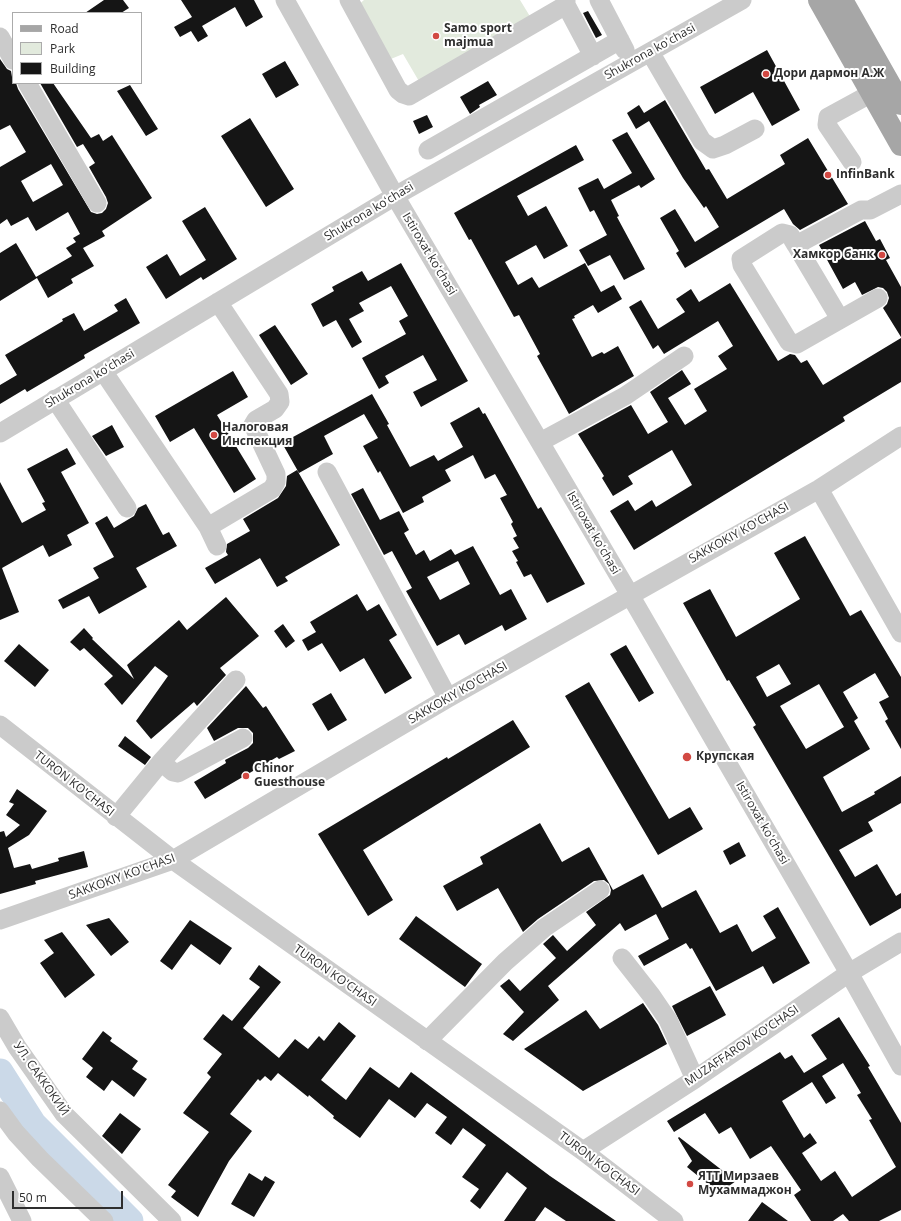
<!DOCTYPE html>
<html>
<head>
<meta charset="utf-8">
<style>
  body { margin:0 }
  #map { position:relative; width:901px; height:1221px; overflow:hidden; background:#fff; font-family:"Open Sans",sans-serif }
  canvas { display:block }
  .legend { position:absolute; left:12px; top:12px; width:130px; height:72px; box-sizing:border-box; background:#fff; border:1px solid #ababab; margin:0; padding:5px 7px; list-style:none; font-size:12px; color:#2e2e2e }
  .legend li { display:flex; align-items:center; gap:8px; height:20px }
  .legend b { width:20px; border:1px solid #ababab }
  .scale { position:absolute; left:12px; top:1191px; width:111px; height:18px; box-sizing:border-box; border:2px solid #2e2e2e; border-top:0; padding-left:5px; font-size:12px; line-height:14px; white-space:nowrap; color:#2e2e2e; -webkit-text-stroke:3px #fff; paint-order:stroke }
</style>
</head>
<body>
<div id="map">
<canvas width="901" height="1221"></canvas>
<ul class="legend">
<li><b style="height:5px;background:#a6a6a6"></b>Road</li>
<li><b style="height:11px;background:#e2eadd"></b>Park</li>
<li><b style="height:11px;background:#151515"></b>Building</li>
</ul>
<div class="scale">50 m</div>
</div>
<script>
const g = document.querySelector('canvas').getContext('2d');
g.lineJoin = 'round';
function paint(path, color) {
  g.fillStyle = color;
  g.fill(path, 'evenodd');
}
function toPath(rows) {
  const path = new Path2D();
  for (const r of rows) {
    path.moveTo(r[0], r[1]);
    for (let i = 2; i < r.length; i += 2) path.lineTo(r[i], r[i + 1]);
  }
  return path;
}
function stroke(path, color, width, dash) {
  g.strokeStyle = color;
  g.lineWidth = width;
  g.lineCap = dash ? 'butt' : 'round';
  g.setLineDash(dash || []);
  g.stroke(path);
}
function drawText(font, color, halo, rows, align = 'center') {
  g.font = font + ' "Open Sans",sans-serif';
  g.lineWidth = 4;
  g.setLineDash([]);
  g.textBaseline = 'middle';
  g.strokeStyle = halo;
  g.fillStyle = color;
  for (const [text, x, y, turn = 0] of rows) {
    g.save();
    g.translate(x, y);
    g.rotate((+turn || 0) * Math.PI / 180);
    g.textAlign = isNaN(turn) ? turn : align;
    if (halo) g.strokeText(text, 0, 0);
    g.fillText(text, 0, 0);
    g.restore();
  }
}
paint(toPath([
  [364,0,520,0,531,18,420,83,403,54,386,61,356,7]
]), '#e2eadd');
stroke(toPath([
  [0,1072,33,1124,130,1221]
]), '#cbd9e8', 27);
paint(toPath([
  [104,0,123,0,129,8,121,13,85,13],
  [181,0,254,0,263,17,246,27,235,7,202,26,208,36,198,42,191,31,180,37,174,27,192,17],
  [588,11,602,35,596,38,583,13],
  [767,50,800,110,772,126,753,92,715,114,700,87],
  [0,59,7,69,11,71,13,83,16,83,18,89,91,212,97,214,102,213,106,209,108,203,106,197,89,167,95,163,83,144,77,147,40,83,53,83,91,138,99,134,103,141,112,135,152,198,102,231,105,236,83,248,94,266,71,279,73,283,48,298,37,278,0,301,0,253,16,243,36,277,72,256,66,248,76,242,73,238,80,234,68,212,36,231,28,217,11,226,7,219,0,224,0,167,26,152,10,125,0,130],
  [51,164,63,185,33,202,21,181],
  [285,61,299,85,276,98,262,74],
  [488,81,497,95,479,105,480,107,470,114,460,97],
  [130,85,158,129,146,136,117,91],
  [665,100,706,170,709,169,727,199,785,164,780,155,808,138,848,204,800,230,793,224,784,209,685,268,676,253,679,251,660,218,675,209,695,242,719,227,706,206,704,208,683,178,649,121,636,129,627,113,639,105,644,113],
  [427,115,433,127,419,134,413,121],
  [250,118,294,189,266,207,221,136],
  [627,132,655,179,641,188,639,185,611,200,619,216,617,217,645,269,624,280,610,255,588,266,579,250,607,235,594,210,590,212,578,188,598,178,604,189,632,173,612,140],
  [576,145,584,160,517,196,528,216,546,206,568,246,544,259,536,245,505,262,518,285,532,277,539,288,585,263,601,292,614,285,622,299,598,313,593,305,574,316,575,318,572,319,592,357,602,352,604,354,618,346,634,376,569,414,537,356,540,354,519,315,514,317,471,239,469,240,454,213],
  [205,207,237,259,203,280,201,277,166,299,146,267,167,254,180,276,206,260,182,221],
  [865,221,876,241,880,239,890,258,886,260,901,287,901,337,883,308,887,304,889,298,887,292,883,288,878,287,862,295,855,282,843,289,819,245],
  [401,263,468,381,421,407,413,392,437,380,423,355,385,376,389,383,379,389,362,358,406,334,399,321,408,316,391,286,359,303,364,311,349,319,362,342,352,348,336,320,323,327,311,304,334,291,332,287,362,271,368,281],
  [730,283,778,361,790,354,795,355,801,363,807,360,823,385,901,338,901,382,843,417,845,421,634,550,610,511,628,500,635,511,652,500,656,507,692,485,672,450,628,476,633,484,613,496,602,478,604,476,578,434,631,405,648,434,668,422,650,392,682,370,691,384,668,398,685,425,707,411,694,389,727,369,718,356,733,346,718,321,664,354,658,345,653,349,629,307,641,300,658,329,685,312,676,299,691,289,699,302],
  [126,298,140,323,84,355,85,358,27,392,25,389,0,404,0,385,17,375,5,355,63,321,62,319,74,313,84,331,118,311,114,305],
  [275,325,308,374,291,385,259,335],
  [233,371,248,397,217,415,256,479,234,493,194,428,170,442,155,416],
  [372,394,389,424,387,425,410,467,434,455,438,461,463,447,450,423,479,407,483,414,485,413,538,509,541,507,585,584,547,603,531,574,524,577,516,562,518,561,512,551,519,548,513,538,517,536,511,524,513,522,500,498,507,495,495,474,485,479,473,455,445,470,451,481,422,497,424,502,403,513,380,471,378,473,363,446,378,438,364,414,324,436,333,454,299,473,282,443],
  [112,425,124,447,106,456,92,436],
  [67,448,76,464,61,472,89,523,67,535,72,545,49,557,43,545,2,568,19,612,0,620,0,482,22,523,46,510,42,503,45,502,27,469],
  [297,470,340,545,285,577,288,581,277,587,260,558,215,584,205,568,228,555,226,552,227,544,250,531,243,519,278,498,286,486,287,476],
  [363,488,380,520,399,511,409,530,404,533,416,555,424,550,430,561,451,549,455,555,473,546,500,595,511,589,527,619,505,631,502,625,465,645,459,634,437,646,406,591,412,588,392,551,384,555,351,494],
  [458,561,470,584,440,600,427,577],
  [146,504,163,535,169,532,177,546,136,568,147,587,99,614,89,596,63,609,58,600,99,578,93,568,114,557,95,523,107,516,114,528,134,516,138,508],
  [805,536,850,616,861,610,901,677,901,749,885,721,888,719,879,702,889,697,875,673,843,692,858,718,854,721,870,749,823,777,842,812,875,794,874,792,901,776,901,803,868,822,873,831,839,850,855,877,877,864,896,896,901,893,901,908,870,926,753,727,756,725,729,680,727,681,683,603,710,589,736,637,800,599,774,553],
  [779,664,791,684,767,697,756,677],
  [819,684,844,727,806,749,780,706],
  [357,594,367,611,379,604,397,635,389,640,412,678,385,694,364,658,340,672,322,643,308,651,302,640,316,632,310,622],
  [226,597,259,636,220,668,226,675,197,706,194,702,151,739,136,721,168,676,155,666,122,705,104,684,113,676,84,648,80,651,70,642,84,628,93,638,92,639,134,679,127,665,179,620,187,630],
  [283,624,295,641,286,648,274,631],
  [19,644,49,670,35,687,4,661],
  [626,645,654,693,639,702,610,654],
  [589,682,669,819,690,807,703,829,658,855,565,696],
  [246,686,263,708,266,706,295,751,279,759,277,757,205,799,194,782,226,763,225,760,248,748,253,743,253,733,248,728,238,728,214,741,207,728],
  [331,693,347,720,328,731,312,704],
  [513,720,530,747,363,850,393,900,368,916,318,834,447,757,448,759],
  [125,736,151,757,145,765,118,746],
  [17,789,47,811,29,835,8,848,14,868,30,864,32,869,59,861,58,858,84,851,88,867,35,881,36,884,0,894,0,832,4,831,6,837,20,825,6,815,14,804,9,802],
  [540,823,562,862,589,847,613,890,643,874,662,908,696,890,720,933,737,924,752,952,776,938,763,916,778,907,810,963,773,984,763,966,716,991,692,948,690,949,686,943,644,966,638,956,669,939,656,914,625,931,620,923,548,986,559,1000,513,1041,503,1034,524,1012,500,986,509,979,520,991,556,958,543,944,553,935,567,951,596,925,586,912,610,895,611,890,609,884,604,880,594,881,538,919,523,932,498,888,457,911,443,886,483,864,480,857],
  [739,842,746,856,730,865,723,851],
  [416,916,482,964,465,987,399,939],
  [109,918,129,942,111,956,86,925],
  [190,920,232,948,220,965,191,944,172,970,160,961],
  [62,932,95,975,65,998,40,963,54,953,44,940],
  [259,965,281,982,243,1028,279,1058,295,1039,308,1049,319,1036,324,1041,339,1022,356,1036,321,1080,346,1100,370,1067,399,1088,411,1072,550,1176,616,1221,566,1221,545,1207,535,1221,504,1221,527,1188,507,1172,480,1209,470,1201,479,1189,462,1177,486,1145,463,1128,451,1145,435,1133,447,1117,427,1103,415,1118,389,1099,360,1138,333,1118,334,1116,309,1095,308,1097,278,1073,271,1081,265,1076,260,1081,258,1079,230,1114,252,1131,229,1161,198,1217,171,1197,176,1191,168,1185,209,1132,183,1113,211,1077,207,1073,222,1054,203,1039,223,1014,232,1021,260,987,249,979],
  [710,986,726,1015,687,1036,672,1006],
  [643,1003,658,1025,667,1044,583,1091,524,1049,586,1010,600,1029],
  [839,1017,870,1066,868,1067,901,1123,901,1210,879,1221,849,1221,843,1214,833,1221,811,1221,794,1195,801,1190,771,1146,750,1159,731,1127,719,1134,705,1113,674,1132,667,1121,780,1052,785,1059,792,1055,804,1073,827,1059,811,1035],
  [843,1063,861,1093,857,1095,872,1119,869,1120,896,1167,852,1197,835,1171,821,1181,802,1153,817,1143,810,1133,804,1138,782,1101,812,1082,826,1104,836,1098,822,1076],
  [103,1031,112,1038,110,1041,138,1061,132,1069,147,1079,134,1097,112,1080,104,1091,86,1077,93,1068,82,1059],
  [120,1113,141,1129,122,1154,102,1136],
  [679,1137,736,1181,719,1193,687,1167,692,1161,678,1138],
  [249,1173,262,1181,265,1176,275,1182,254,1217,231,1204],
  [762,1202,788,1221,748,1221]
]), '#151515');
stroke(toPath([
  [285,0,395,196,630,595,849,973,901,1066],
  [349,0,398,90,403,94,409,96,566,5],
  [566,0,566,5,593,56],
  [599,0,625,50],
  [0,37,13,60],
  [650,52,702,141,713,149,725,145,755,129],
  [27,83,97,203],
  [428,150,620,40],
  [852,162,827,125,828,117,872,93],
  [796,245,840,319],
  [878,298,797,344,789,342,742,265,741,259,782,233,790,235,796,245,861,210,870,210,901,194],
  [103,371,208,527,217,546],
  [55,399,127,508],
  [0,433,395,196,742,0],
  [540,442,625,396,684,356],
  [327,472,448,698],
  [819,489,901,633],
  [208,527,272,489,276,482,276,474,253,425,256,420,275,409,280,402,279,394,218,302],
  [0,725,173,860,583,1151,674,1221],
  [161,762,173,772,178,773,243,738],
  [116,817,161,762,236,680],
  [0,920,173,860,448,698,819,489,901,436],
  [622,958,651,995,668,1020,695,1079],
  [0,1018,17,1047,64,1114,172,1221],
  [427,1041,505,962,544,928,600,890],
  [0,1111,16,1133,40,1159,104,1221],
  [583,1151,695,1079,849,973,901,942],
  [0,1177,22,1221]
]), '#cbcbcb', 19);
stroke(toPath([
  [819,0,901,145],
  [842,0,901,104]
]), '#a6a6a6', 22);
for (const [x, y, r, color] of [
  [436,36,4,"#d24943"],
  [766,74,4,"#d24943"],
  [828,175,4,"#d24943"],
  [882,255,4,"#d24943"],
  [214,435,4,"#d24943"],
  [687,757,5,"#d24943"],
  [246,776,4,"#d24943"],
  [690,1184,4,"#d24943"]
]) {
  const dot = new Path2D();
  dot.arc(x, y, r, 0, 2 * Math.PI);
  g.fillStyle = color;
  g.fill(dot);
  stroke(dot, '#fff', 1.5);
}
drawText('bold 12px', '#2e2e2e', '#fff', [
  ["Samo sport",444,29],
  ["majmua",444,43],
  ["Дори дармон А.Ж",774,74],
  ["InfinBank",836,175],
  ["Хамкор банк",874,255,"right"],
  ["Налоговая",222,428],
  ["Инспекция",222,442],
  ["Крупская",696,757],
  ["Chinor",254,769],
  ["Guesthouse",254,783],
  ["ЯТТ Мирзаев",698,1177],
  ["Мухаммаджон",698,1191]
], 'left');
drawText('12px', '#2e2e2e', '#fff', [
  ["Shukrona koʻchasi",650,52,-29],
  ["Shukrona koʻchasi",369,212,-31],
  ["Istiroxat koʻchasi",429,254,59],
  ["Shukrona koʻchasi",90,379,-31],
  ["Istiroxat koʻchasi",593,533,60],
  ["SAKKOKIY KO'CHASI",739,533,-29],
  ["SAKKOKIY KO'CHASI",458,693,-30],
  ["TURON KO'CHASI",74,784,38],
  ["Istiroxat koʻchasi",762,823,60],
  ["SAKKOKIY KO'CHASI",122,877,-20],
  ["TURON KO'CHASI",335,976,35],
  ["MUZAFFAROV KO'CHASI",742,1046,-34],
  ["УЛ. САККОКИЙ",41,1079,55],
  ["TURON KO'CHASI",599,1164,37]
]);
</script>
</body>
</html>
